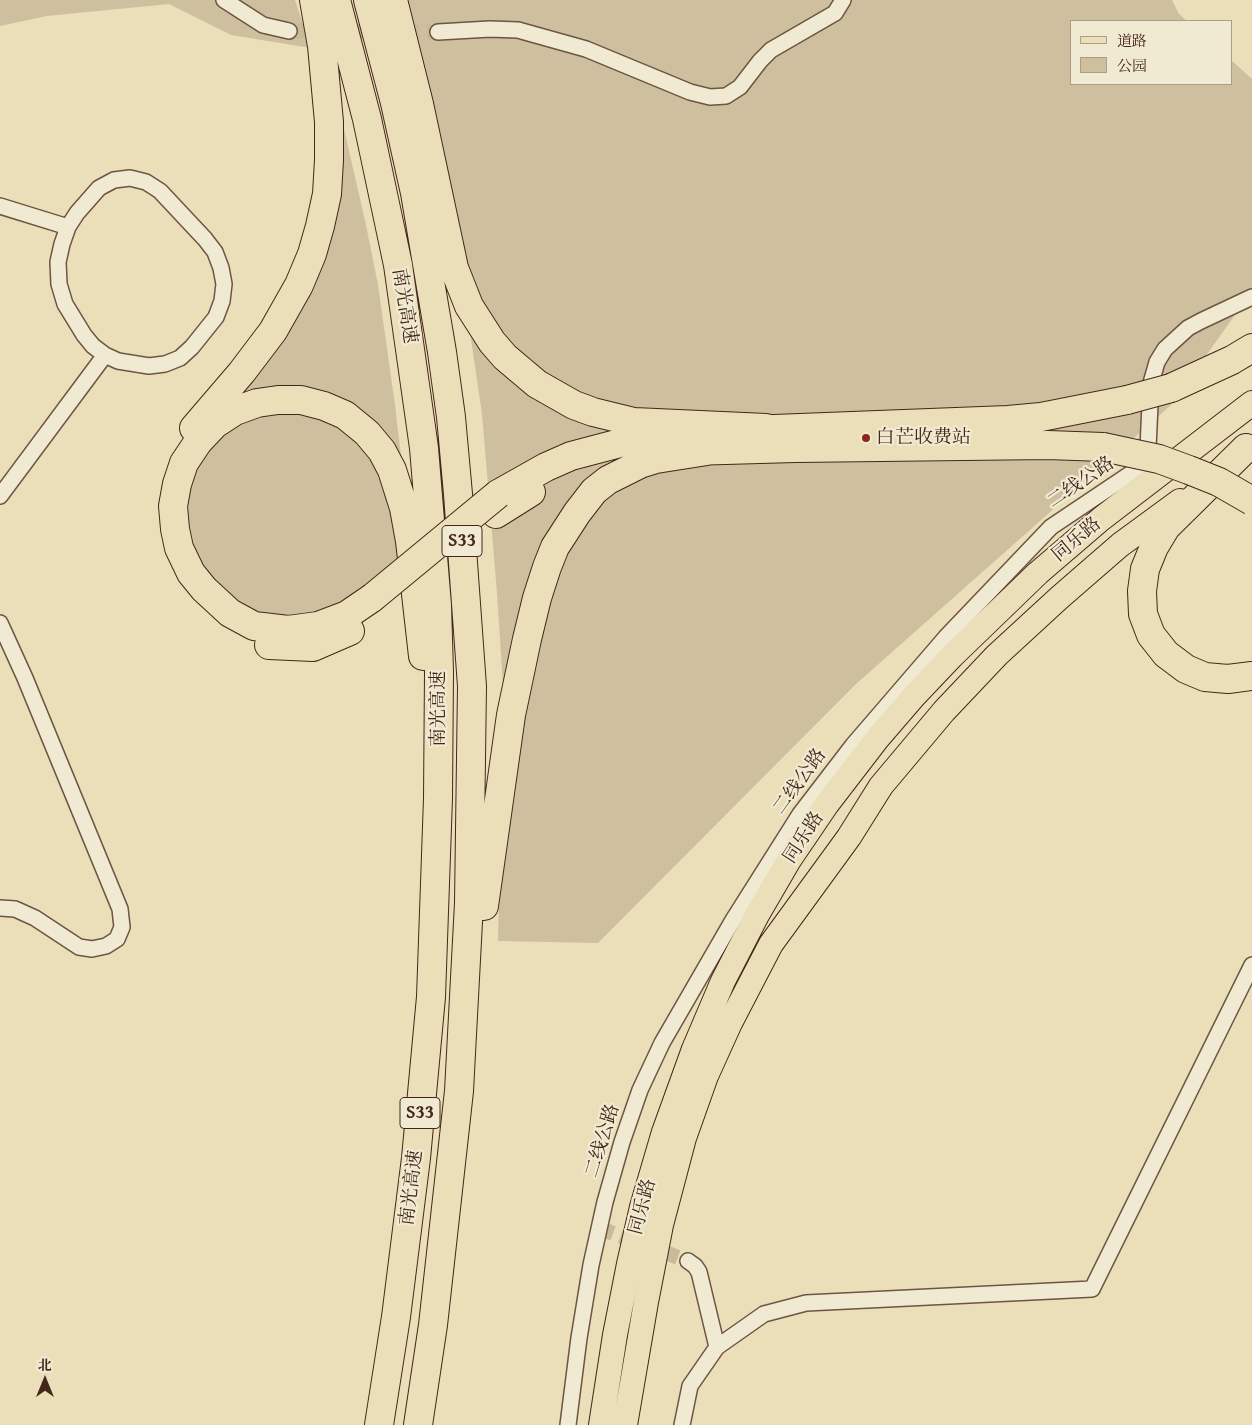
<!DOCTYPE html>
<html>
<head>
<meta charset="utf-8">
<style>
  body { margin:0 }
  #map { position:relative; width:1252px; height:1425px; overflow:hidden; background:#eadfb9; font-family:"Gentium Book Plus","Noto Serif SC",serif }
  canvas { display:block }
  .legend { position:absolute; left:1070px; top:20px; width:162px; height:65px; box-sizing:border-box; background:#f1ead2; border:1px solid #ac9c88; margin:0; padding:6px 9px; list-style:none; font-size:15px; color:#44261a }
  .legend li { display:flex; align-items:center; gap:10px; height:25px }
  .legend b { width:25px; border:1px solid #ac9c88 }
  .north { position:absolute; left:20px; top:1355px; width:50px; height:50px; -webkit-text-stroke:4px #f1ead2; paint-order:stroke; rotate:0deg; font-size:14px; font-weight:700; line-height:20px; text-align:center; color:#44261a }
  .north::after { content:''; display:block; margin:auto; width:18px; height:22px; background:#44261a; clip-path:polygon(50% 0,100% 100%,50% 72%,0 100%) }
</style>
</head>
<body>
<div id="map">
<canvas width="1252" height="1425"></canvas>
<ul class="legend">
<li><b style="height:6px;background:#eadfb9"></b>道路</li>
<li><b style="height:14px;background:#cec09e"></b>公园</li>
</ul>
<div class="north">北</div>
</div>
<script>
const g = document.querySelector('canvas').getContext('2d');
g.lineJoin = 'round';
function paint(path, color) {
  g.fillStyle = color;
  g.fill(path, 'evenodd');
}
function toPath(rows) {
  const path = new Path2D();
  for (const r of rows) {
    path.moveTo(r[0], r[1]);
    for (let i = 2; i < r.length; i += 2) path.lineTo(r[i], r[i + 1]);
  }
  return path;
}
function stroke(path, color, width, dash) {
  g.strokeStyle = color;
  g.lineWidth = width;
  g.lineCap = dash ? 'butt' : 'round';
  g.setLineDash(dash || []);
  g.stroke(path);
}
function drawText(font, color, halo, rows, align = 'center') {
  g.font = font + ' "Gentium Book Plus","Noto Serif SC",serif';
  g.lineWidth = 4.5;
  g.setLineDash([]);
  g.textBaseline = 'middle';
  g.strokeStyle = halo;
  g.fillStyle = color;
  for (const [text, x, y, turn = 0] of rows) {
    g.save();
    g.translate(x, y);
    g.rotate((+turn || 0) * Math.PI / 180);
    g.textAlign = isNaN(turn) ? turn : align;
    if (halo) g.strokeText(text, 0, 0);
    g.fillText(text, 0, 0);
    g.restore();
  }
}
paint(toPath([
  [0,0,295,0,311,48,231,35,169,4,47,16,0,26],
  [401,0,1172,0,1179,14,1187,21,1071,21,1071,84,1231,84,1231,60,1252,79,1252,291,1171,405,856,684,598,943,498,941,503,685,497,593,482,414,461,271],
  [339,107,366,225,378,285,395,405,402,465,374,423,232,400,297,314],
  [300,412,339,425,359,441,372,458,386,488,400,560,341,604,315,615,288,618,258,615,237,603,201,567,190,544,185,506,195,468,207,449,223,433,241,422,260,414]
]), '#cec09e');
stroke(toPath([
  [289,31,438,32],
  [599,1228,688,1261]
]), '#c9ba99', 15, [15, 8]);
const street = toPath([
  [224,0,263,25,289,31],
  [438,32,490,29,518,30,586,49,690,92,710,97,726,96,740,87,760,61,771,50,835,13,843,0],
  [130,178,146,182,160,191,205,239,215,252,221,268,224,284,222,301,216,317,192,347,180,358,165,364,149,366,118,361,105,355,93,346,84,335,65,304,59,284,58,262,62,244,68,227,77,213,99,188,114,180,130,178],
  [0,206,68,227],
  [0,496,105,355],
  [0,623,25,678,120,909,122,927,117,939,106,946,92,949,79,947,35,918,15,909,0,908],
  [688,1261,695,1266,699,1272,717,1347],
  [568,1425,579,1338,591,1265,605,1202,622,1142,640,1090,662,1043,733,920,800,814,853,745,946,637,1051,527,1133,472,1144,462,1148,448,1151,383,1157,362,1165,349,1188,328,1201,321,1252,297],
  [682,1425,690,1386,717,1347,764,1314,806,1303,1092,1289,1252,965]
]);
const primary = toPath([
  [601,1425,615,1335,629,1264,642,1207,664,1132,694,1049,723,981,757,915,789,860,827,804,877,739,914,696,952,656,1038,573,1101,519,1252,403],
  [625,1425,646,1302,661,1225,684,1138,706,1076,730,1023,771,944,849,837,881,786,944,711,997,655,1059,598,1120,545,1180,501]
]);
const highway = toPath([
  [336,0,367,119,398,265,424,448,437,605,439,672,438,798,431,997,416,1158,396,1317,379,1425],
  [368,0,395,103,415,193,442,352,451,417,458,494,472,686,469,903,459,1091,433,1325,418,1425],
  [393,0,419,104,454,268,469,306,492,342,505,357,537,384,574,405,593,412,634,422,766,428],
  [1171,388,1232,360,1252,348],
  [194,428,242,372,273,331,299,285,312,254,320,226,327,194,329,160,329,122,322,46,314,0],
  [748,430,1008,420,1041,417,1127,400],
  [1246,448,1166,527,1154,547,1145,569,1142,591,1143,614,1151,635,1166,654,1186,669,1205,677,1228,679,1252,676],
  [690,451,795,448,1048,445,1103,447],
  [498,494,546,467,571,456,624,442,671,437],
  [496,514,531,492],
  [372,598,347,615,318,626,288,630,254,626,230,613,204,589,191,573,179,548,175,529,173,506,177,484,184,463,198,442,215,424,235,411,257,403,278,400,301,400,324,406,345,415,367,433,382,451,392,470,404,508,410,541,423,656],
  [269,645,313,647,350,631],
  [484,906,511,715,527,639,537,598,547,567,555,547,577,513,594,491,608,480,640,464,656,459,707,451]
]);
stroke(street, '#6e5442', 18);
stroke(primary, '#44261a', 26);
stroke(highway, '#44261a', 30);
stroke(street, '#f1ead2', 15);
stroke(primary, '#eadfb9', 24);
stroke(highway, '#eadfb9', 28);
const highwayBridge = toPath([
  [1127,400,1171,388],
  [1103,447,1159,459,1189,470,1219,482,1252,501],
  [372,598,498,494]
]);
stroke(highwayBridge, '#44261a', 30, []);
stroke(highwayBridge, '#eadfb9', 28);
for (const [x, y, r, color] of [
  [866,438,5,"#8f2418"]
]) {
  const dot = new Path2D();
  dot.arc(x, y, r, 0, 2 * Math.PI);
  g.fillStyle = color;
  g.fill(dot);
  stroke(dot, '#f1ead2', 2);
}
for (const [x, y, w] of [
  [462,541,40],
  [420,1113,40]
]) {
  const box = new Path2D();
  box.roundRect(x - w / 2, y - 15.5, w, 31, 4);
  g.fillStyle = '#f1ead2';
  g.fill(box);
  stroke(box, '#44261a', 1);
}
drawText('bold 18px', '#44261a', null, [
  ["S33",462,541],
  ["S33",420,1113]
]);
drawText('19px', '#44261a', '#f1ead2', [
  ["南光高速",404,306,81],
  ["二线公路",1081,483,-34],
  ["同乐路",1077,540,-40],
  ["南光高速",439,709,-90],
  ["二线公路",800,782,-54],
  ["同乐路",804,838,-57],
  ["二线公路",603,1141,-73],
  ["南光高速",412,1188,-83],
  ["同乐路",643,1207,-75]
]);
drawText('19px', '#44261a', '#f1ead2', [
  ["白芒收费站",876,438]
], 'left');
</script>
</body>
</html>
